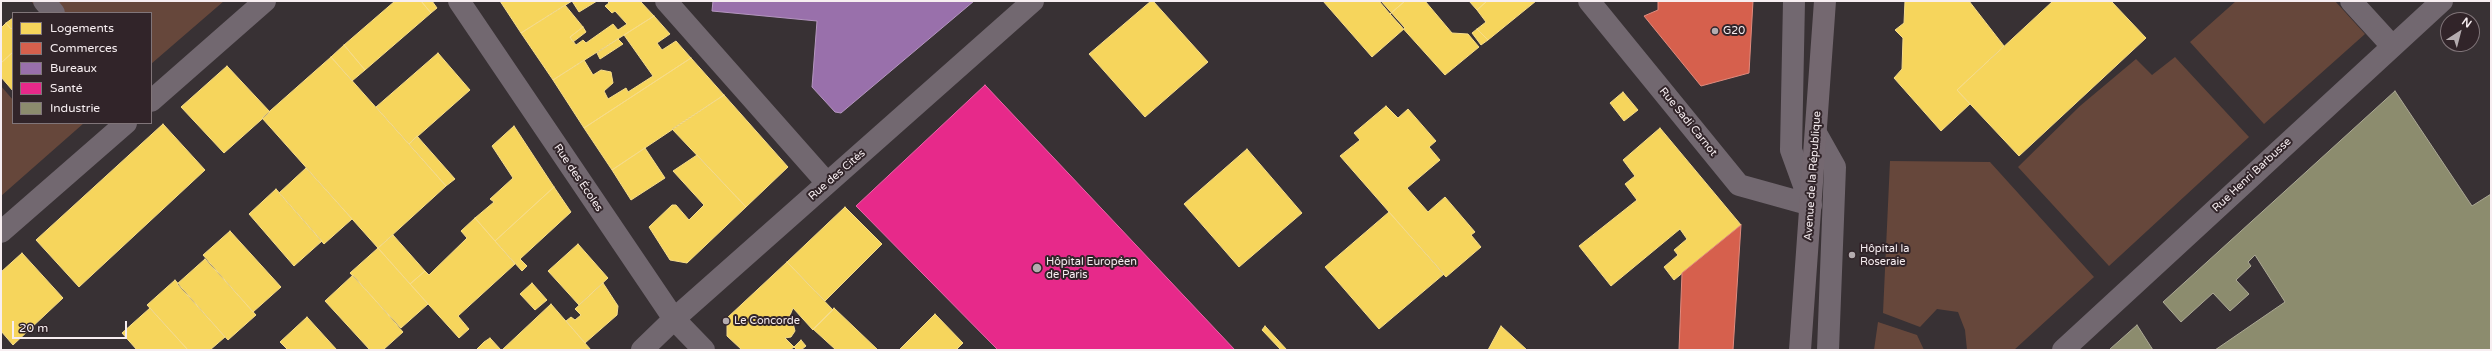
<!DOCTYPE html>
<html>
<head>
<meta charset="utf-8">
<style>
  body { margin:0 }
  #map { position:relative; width:2492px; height:351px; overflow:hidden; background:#383134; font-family:"Varela Round",sans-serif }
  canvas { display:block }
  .frame { position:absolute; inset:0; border:2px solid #f7eef1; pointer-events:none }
  .legend { position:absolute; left:12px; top:12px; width:140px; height:112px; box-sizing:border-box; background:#312429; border:1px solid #807579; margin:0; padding:5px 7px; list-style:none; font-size:12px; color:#f7eef1 }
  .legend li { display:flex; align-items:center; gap:8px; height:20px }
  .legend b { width:20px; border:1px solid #807579 }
  .north { position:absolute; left:2440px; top:12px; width:40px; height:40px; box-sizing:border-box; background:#312429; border:1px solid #807579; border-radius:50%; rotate:36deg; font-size:11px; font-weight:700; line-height:16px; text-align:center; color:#f7eef1 }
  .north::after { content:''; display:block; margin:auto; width:14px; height:18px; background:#b4acaf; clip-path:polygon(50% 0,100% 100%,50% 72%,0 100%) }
  .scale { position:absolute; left:12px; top:321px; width:115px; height:18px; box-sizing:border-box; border:2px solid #f7eef1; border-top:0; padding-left:5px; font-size:12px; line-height:14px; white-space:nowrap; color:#f7eef1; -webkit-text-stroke:3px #312429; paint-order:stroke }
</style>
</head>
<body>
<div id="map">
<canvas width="2492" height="351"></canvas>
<div class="frame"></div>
<ul class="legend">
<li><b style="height:11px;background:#f6d55c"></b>Logements</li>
<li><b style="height:11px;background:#d6604d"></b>Commerces</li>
<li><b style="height:11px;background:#9970ab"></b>Bureaux</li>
<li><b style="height:11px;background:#e7298a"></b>Santé</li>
<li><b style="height:11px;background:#8c8c6e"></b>Industrie</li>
</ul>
<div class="north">N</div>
<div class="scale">20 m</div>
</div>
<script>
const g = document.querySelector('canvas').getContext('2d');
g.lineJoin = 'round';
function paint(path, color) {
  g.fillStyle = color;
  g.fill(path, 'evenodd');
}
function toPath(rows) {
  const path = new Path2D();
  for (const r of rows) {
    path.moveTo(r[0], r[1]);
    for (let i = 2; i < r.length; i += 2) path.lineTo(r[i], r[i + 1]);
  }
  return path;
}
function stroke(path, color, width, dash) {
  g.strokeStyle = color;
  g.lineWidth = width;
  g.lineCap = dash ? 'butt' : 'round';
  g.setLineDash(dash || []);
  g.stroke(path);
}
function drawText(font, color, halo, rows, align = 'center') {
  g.font = font + ' "Varela Round",sans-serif';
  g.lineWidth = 4;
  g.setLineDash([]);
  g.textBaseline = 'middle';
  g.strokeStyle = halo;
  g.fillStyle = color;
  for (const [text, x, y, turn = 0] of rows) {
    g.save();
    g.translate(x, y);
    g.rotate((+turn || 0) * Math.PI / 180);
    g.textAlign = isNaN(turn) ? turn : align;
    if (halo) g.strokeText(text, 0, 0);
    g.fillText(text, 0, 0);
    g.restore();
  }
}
paint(toPath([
  [31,1,224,1,151,64,151,13,41,13],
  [2236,1,2335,1,2365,34,2264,124,2190,42],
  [2175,57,2249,137,2109,266,2018,167,2080,106,2136,59,2152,75],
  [1,86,13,100,13,123,84,123,1,196],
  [1890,161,1990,162,2094,277,2014,350,1967,350,1965,330,1958,312,1937,309,1920,327,1883,313],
  [1878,322,1917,335,1924,350,1874,350]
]), '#66473b');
const homes = toPath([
  [395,1,421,1,431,13,365,70,344,45,395,1],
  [421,1,432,1,437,8,431,13,421,1],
  [500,1,572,1,521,33,500,1],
  [572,1,597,1,579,12,572,1],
  [607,1,640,1,654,16,553,80,521,33,565,5,583,27,570,37,576,45,583,40,586,43,613,24,618,30,627,24,615,11,612,13,605,6,609,3,607,1],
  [1151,1,1153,1,1208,62,1145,117,1089,54,1151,1],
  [1323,1,1381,1,1405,28,1372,57,1323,1],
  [1379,1,1405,1,1390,14,1379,1],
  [1405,1,1425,1,1452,33,1468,34,1479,47,1445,75,1390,14,1405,1],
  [1469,1,1487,1,1477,10,1469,1],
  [1487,1,1536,1,1488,40,1477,29,1486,22,1477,10,1487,1],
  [1905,1,1969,1,2004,46,1957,90,1970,104,1941,131,1894,78,1902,69,1903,38,1895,30,1904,23,1905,1],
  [2053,1,2111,1,2146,38,2019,156,1957,90,2053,1],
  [654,16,670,34,657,43,662,50,676,41,691,58,584,128,553,80,584,60,593,75,601,70,611,72,613,83,604,91,608,99,626,88,628,92,653,76,624,35,654,16],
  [13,18,13,27,11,29,6,23,13,18],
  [6,23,11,29,13,27,13,52,1,63,1,28,6,23],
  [583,27,586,32,573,42,570,37,583,27],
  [1477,29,1488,40,1481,45,1472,33,1477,29],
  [618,39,623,44,600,59,597,53,618,39],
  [344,45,365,70,352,81,331,57,344,45],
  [13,52,13,91,1,77,1,63,13,52],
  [438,53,470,90,409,144,376,107,438,53],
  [331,57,446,186,378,248,262,118,331,57],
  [691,58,724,95,612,170,584,128,691,58],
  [227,66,270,112,224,153,181,107,227,66],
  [1623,92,1638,110,1624,121,1610,103,1623,92],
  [724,95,788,167,746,207,672,129,724,95],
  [1386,106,1398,118,1408,109,1436,141,1429,147,1440,160,1407,188,1428,212,1445,197,1475,232,1471,235,1481,247,1446,277,1340,156,1360,140,1354,133,1386,106],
  [163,124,205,170,79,287,36,240,163,124],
  [514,126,554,187,495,241,475,218,494,202,490,199,513,178,492,146,514,126],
  [1660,128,1741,225,1674,280,1664,267,1678,255,1674,250,1687,239,1680,229,1611,286,1579,246,1637,200,1625,184,1635,176,1623,160,1660,128],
  [417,136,455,179,446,186,409,144,417,136],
  [645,148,665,178,631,200,612,170,645,148],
  [1247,149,1302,213,1239,267,1184,204,1247,149],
  [697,155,746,207,687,263,670,260,649,227,672,205,676,205,689,220,704,205,673,171,697,155],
  [306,168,352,219,324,244,279,193,306,168],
  [554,187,571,212,520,259,527,266,522,271,495,241,554,187],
  [276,189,322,241,294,266,249,214,276,189],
  [845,207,882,244,825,301,787,262,845,207],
  [1389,212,1444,274,1379,329,1325,267,1389,212],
  [475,218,515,264,458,316,469,329,459,338,410,284,425,271,429,275,467,238,461,231,475,218],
  [230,231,281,287,253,312,203,255,230,231],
  [393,235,425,271,410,284,378,248,393,235],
  [578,244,608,278,579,305,548,271,578,244],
  [378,248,428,304,401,328,350,273,378,248],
  [22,253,63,298,13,345,1,331,1,272,22,253],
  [205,259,256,315,228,340,177,284,205,259],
  [787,262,833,310,813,330,793,308,788,320,793,323,795,331,791,337,785,338,794,347,790,350,742,350,727,336,727,318,787,262],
  [353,275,403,332,383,350,370,350,325,301,353,275],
  [175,280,225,337,210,350,188,350,147,305,175,280],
  [532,283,547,300,535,310,520,294,532,283],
  [603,283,618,306,617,315,585,343,566,321,571,317,575,320,581,315,575,309,603,283],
  [551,304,591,350,502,350,551,304],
  [150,308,188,350,137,350,122,333,150,308],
  [834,308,878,350,836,350,813,329,834,308],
  [935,314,963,343,956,350,899,350,935,314],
  [307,317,337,350,288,350,280,342,307,317],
  [1265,326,1287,350,1281,350,1262,330,1265,326],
  [1501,326,1527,350,1488,350,1501,326],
  [490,338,501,350,476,350,484,342,490,338],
  [801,340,806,346,801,350,797,350,794,347,801,340]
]);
paint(homes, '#f6d55c');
stroke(homes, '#f6dc89', 1);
const shops = toPath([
  [1658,1,1753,1,1749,73,1701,86,1644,16,1658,10,1658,1],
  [1741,225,1733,350,1679,350,1682,273,1741,225]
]);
paint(shops, '#d6604d');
stroke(shops, '#e08b7e', 1);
const offices = toPath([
  [713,1,974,1,841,113,835,112,812,87,817,21,712,11,713,1]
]);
paint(offices, '#9970ab');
stroke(offices, '#b596c0', 1);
const health = toPath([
  [985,85,1235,350,998,350,856,206,985,85]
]);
paint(health, '#e7298a');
stroke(health, '#ec64a9', 1);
const industry = toPath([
  [2395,91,2472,206,2491,194,2491,350,2215,350,2285,302,2255,255,2248,262,2251,266,2236,280,2249,294,2230,311,2213,293,2181,322,2163,302,2395,91],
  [2137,325,2153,350,2110,350,2110,349,2137,325]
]);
paint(industry, '#8c8c6e');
stroke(industry, '#aca995', 1);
stroke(toPath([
  [44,1,54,13],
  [459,1,674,319,704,350],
  [666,1,827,183],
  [1589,1,1739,185,1811,205],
  [1794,1,1791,150,1811,205],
  [2351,1,2392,46],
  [151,101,265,1],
  [1817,135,1835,167,1828,350],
  [1,232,126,123],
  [642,350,674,319,1033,1],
  [2063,350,2442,1]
]), '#726870', 22);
stroke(toPath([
  [1800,350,1825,1]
]), '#746870', 22);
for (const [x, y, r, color] of [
  [1715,31,4,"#b4acaf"],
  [1852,255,4,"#b4acaf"],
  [1037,268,5,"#b4acaf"],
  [726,321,4,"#b4acaf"]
]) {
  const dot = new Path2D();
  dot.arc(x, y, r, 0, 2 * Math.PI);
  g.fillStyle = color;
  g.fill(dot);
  stroke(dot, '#312429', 1.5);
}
drawText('11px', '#f7eef1', '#312429', [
  ["G20",1723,31],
  ["Hôpital la",1860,249],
  ["Roseraie",1860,262],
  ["Hôpital Européen",1046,262],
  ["de Paris",1046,275],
  ["Le Concorde",734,321]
], 'left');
drawText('11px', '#f7eef1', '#312429', [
  ["Rue Sadi Carnot",1688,122,51],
  ["Rue des Cités",837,175,-41],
  ["Rue Henri Barbusse",2252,175,-43],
  ["Avenue de la République",1813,176,-86],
  ["Rue des Écoles",578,178,56]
]);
</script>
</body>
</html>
